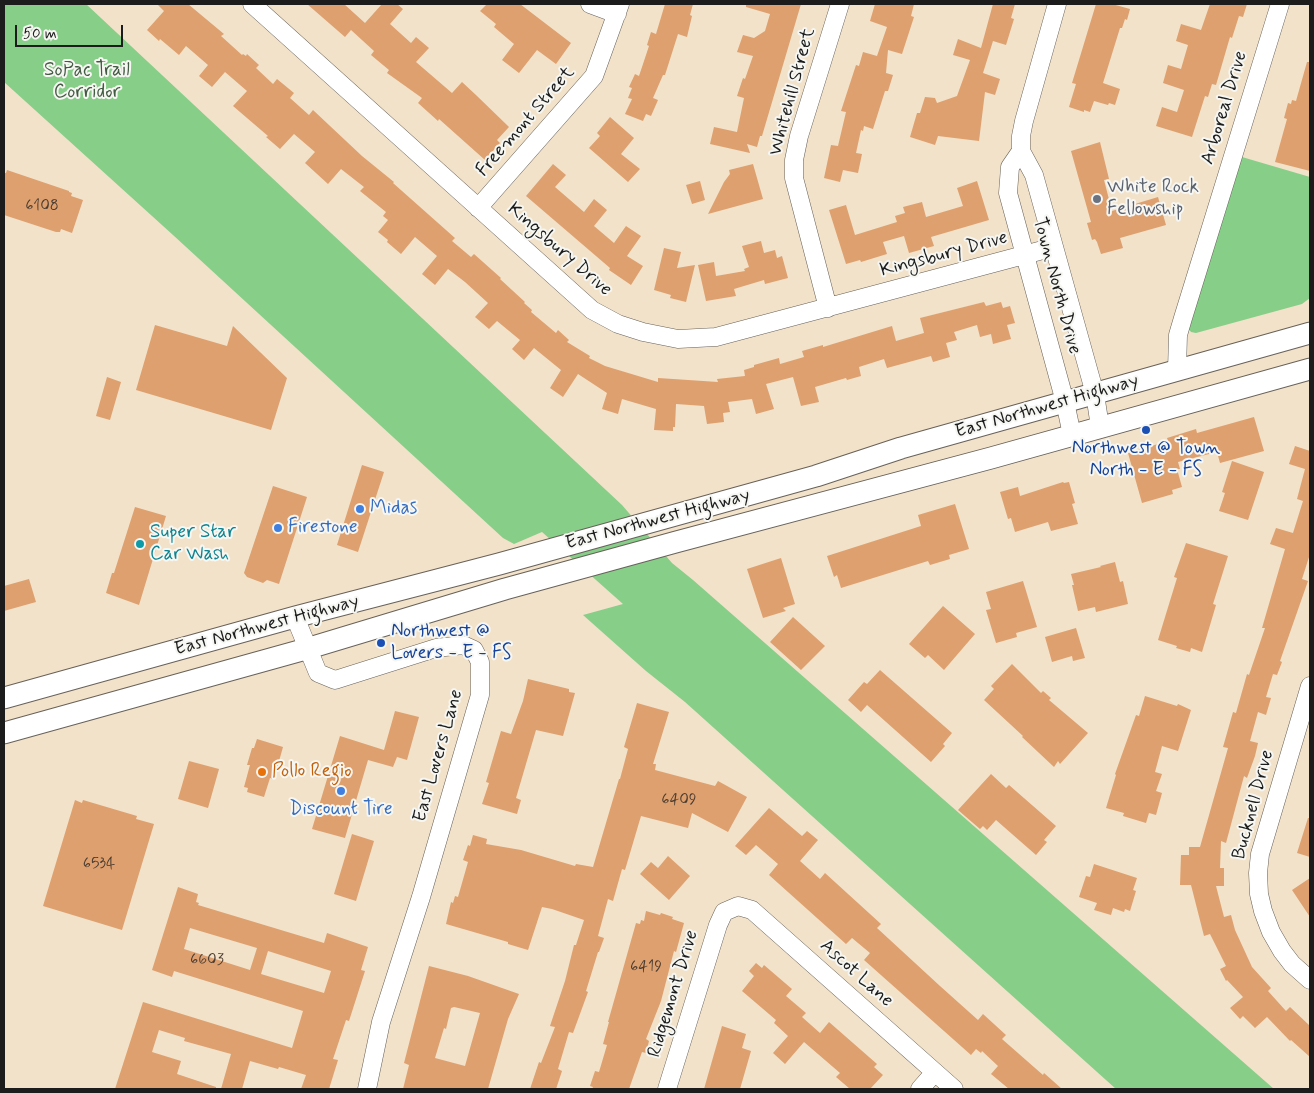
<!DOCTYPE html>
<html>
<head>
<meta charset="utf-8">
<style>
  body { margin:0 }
  #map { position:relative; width:1314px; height:1093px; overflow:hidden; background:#f2e2c9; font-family:Mynerve,sans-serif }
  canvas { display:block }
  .frame { position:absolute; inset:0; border:5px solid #1c1c1c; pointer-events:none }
  .scale { position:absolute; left:15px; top:25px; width:108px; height:22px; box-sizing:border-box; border:2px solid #1c1c1c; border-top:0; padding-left:6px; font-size:15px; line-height:18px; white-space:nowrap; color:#1c1c1c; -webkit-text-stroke:4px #f6f6f2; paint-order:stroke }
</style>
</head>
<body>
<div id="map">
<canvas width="1314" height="1093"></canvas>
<div class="frame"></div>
<div class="scale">50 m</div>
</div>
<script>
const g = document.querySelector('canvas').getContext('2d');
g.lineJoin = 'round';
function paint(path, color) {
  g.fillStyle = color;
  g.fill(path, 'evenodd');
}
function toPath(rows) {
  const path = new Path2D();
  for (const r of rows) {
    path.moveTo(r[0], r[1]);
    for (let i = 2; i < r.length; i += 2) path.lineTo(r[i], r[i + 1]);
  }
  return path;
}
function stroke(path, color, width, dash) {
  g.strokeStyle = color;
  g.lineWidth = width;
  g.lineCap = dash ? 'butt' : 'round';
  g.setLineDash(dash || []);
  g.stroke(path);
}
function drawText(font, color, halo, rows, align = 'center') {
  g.font = font + ' Mynerve,sans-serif';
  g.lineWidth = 4;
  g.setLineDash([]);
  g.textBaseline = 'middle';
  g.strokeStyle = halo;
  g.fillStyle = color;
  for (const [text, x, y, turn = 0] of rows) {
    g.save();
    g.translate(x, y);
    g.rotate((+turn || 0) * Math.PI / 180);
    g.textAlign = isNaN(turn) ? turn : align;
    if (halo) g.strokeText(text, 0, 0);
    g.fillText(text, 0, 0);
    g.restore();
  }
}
paint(toPath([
  [4,4,86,4,622,505,672,563,693,580,1274,1089,1116,1089,685,702,646,671,583,615,623,604,542,532,514,544,503,538,173,235,4,82],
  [1242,157,1310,177,1310,298,1302,304,1196,333,1191,332,1188,328]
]), '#87ce89');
paint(toPath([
  [157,4,188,4,224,34,221,36,242,55,243,54,246,56,247,54,259,65,256,68,273,84,277,79,294,93,290,98,309,115,313,110,362,156,394,182,393,183,455,238,452,241,471,257,474,254,501,278,500,279,525,302,524,303,532,310,531,312,556,333,558,330,569,340,567,342,590,356,589,358,605,366,658,382,658,378,718,382,717,379,745,376,744,370,754,367,754,365,779,358,780,364,804,357,802,351,823,345,823,347,892,326,896,341,924,333,920,318,984,302,986,306,1001,302,1003,308,1010,306,1015,323,1007,325,1011,339,993,344,991,334,980,337,977,325,954,332,957,340,946,343,950,357,933,362,931,356,887,368,884,359,859,367,861,376,847,380,846,378,815,387,819,402,801,406,793,377,766,384,774,409,756,414,752,399,728,402,730,412,723,413,724,422,707,424,704,406,676,404,675,427,673,427,673,431,654,430,656,409,622,399,618,414,602,409,607,393,578,374,563,397,550,388,561,370,534,348,524,360,512,349,520,340,497,321,489,329,475,317,488,303,465,282,448,269,435,285,422,274,437,256,415,237,401,254,387,242,388,240,378,232,388,220,383,216,386,212,360,191,364,187,341,169,328,184,305,163,315,152,294,134,280,149,266,137,268,136,233,106,247,91,225,72,212,87,199,76,208,65,186,46,179,55,160,39,159,41,147,30,164,11],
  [307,4,344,4,365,23,382,4,397,4,403,9,390,24,411,43,416,37,429,48,416,62,452,93,462,82,476,95,509,127,497,140,500,143,485,160,439,119,438,121,418,103,422,98,387,73,389,70,371,55,374,51,351,30,345,37],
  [487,4,520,4,571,43,556,64,537,50,519,73,502,60,514,44,494,27,496,24,480,11],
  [665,4,693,4,690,15,692,16,687,37,678,34,665,75,663,75,653,98,658,100,651,116,646,114,643,121,625,114,632,99,628,98,632,88,629,87,635,74,639,76,649,46,647,45,651,32,656,34],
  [746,4,801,4,762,136,760,136,757,147,747,144,750,153,710,144,714,127,737,132,744,98,737,96,743,78,745,79,753,56,737,52,743,35,754,38,765,31,770,14,746,7],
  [875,4,914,4,911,16,914,17,902,54,888,50,886,73,893,75,888,91,885,91,873,129,864,126,863,131,861,130,856,153,862,154,858,173,843,170,840,182,824,178,831,145,838,146,846,112,841,111,856,65,859,66,863,52,877,56,887,27,870,21],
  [993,4,1015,4,1011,18,1014,19,1006,45,993,41,983,73,1000,79,995,95,985,92,979,141,938,136,935,145,910,137,917,113,920,113,925,97,935,98,937,103,957,96,970,60,953,55,958,39,981,48],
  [1096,4,1112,4,1130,9,1127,20,1125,19,1122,28,1120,28,1103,83,1120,89,1115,105,1109,103,1108,105,1094,101,1090,112,1084,110,1084,112,1069,107,1076,84,1072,83],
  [1210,4,1247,4,1243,17,1239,16,1232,38,1230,37,1216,85,1212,84,1208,97,1205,96,1192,137,1156,126,1162,107,1177,112,1184,90,1163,83,1168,65,1181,69,1188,45,1176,41,1181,24,1201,30],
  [1307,62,1310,62,1310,171,1275,162,1287,119,1284,118,1288,103,1291,104,1292,100,1296,101],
  [610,117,634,138,621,154,640,169,628,182,589,148,600,136,597,133],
  [1100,142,1109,179,1104,180,1112,211,1158,197,1166,225,1120,238,1123,248,1101,254,1097,242,1095,239,1092,240,1087,223,1091,222,1071,151],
  [553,164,566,175,555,187,584,212,594,199,607,210,594,226,614,243,626,226,641,236,627,256,643,266,631,285,609,270,610,268,526,196],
  [753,164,763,199,708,214,724,182,730,174,729,170],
  [7,170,69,191,69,192,72,193,71,196,83,200,72,233,61,229,60,232,56,232,4,215,4,173,6,173],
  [700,181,705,200,692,204,686,185],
  [977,181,989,220,931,237,934,246,909,253,904,236,883,242,887,254,861,262,860,260,846,264,829,210,846,205,855,235,897,222,895,216,905,213,903,207,922,202,926,217,963,206,957,188],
  [761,241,764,253,775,250,777,258,782,256,788,278,765,284,764,280,734,289,736,296,706,301,698,265,714,262,716,276,745,271,744,269,749,267,742,246],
  [664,248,681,252,677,268,695,265,686,302,670,298,671,295,654,290],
  [155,325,227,346,233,326,287,378,271,430,136,390],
  [107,377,121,382,110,420,96,416],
  [1254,417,1264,451,1220,463,1217,452,1178,462,1180,469,1177,469,1182,487,1172,490,1173,494,1142,503,1128,453,1168,441,1167,438,1196,429,1197,433],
  [1295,446,1310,451,1310,554,1302,579,1308,581,1280,661,1282,662,1277,675,1273,674,1266,697,1271,698,1266,715,1258,712,1250,741,1258,743,1255,756,1247,778,1244,776,1226,843,1221,841,1220,868,1224,868,1224,886,1216,886,1224,917,1231,915,1235,930,1252,967,1271,988,1268,991,1286,1011,1290,1007,1310,1026,1310,1057,1291,1040,1290,1041,1267,1017,1255,1028,1243,1016,1240,1019,1230,1008,1243,997,1227,980,1226,981,1220,969,1226,966,1210,934,1204,936,1191,885,1180,885,1181,855,1189,855,1189,847,1200,847,1228,748,1223,747,1233,712,1236,713,1247,674,1249,675,1265,628,1262,628,1285,549,1270,544,1276,528,1293,533,1303,501,1297,499,1305,469,1289,464],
  [1232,461,1264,472,1248,520,1219,511,1225,493,1222,492],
  [362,465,384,472,358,552,337,545],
  [1063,482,1064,483,1069,482,1075,503,1072,504,1078,524,1051,531,1048,522,1015,532,1011,518,1008,519,1000,492,1018,487,1020,496],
  [273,486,307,497,279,584,267,580,263,583,247,577,244,573],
  [955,504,969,549,949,555,950,559,930,565,928,561,841,588,837,575,834,577,827,556,921,526,918,515],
  [135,507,166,516,139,605,106,593,112,573,114,573],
  [1186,543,1228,556,1213,604,1216,605,1202,652,1191,648,1190,652,1176,648,1177,646,1158,640,1177,578,1174,577],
  [781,558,795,604,783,608,786,611,763,618,747,569],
  [1115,562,1120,582,1123,581,1128,604,1096,612,1095,607,1078,611,1072,585,1074,585,1071,574,1101,567,1100,566],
  [29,579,36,602,4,611,4,586],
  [1023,581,1037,627,1016,633,1017,637,996,643,986,610,991,609,986,592],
  [943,606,975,634,944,670,928,655,925,658,909,644],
  [793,617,825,646,801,670,770,642],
  [1076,628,1085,658,1073,661,1072,656,1052,662,1045,637],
  [1012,664,1041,693,1043,691,1051,698,1049,700,1088,733,1060,764,1058,761,1054,767,1022,737,1023,736,984,700,994,689,991,686],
  [880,670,952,733,943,744,945,746,931,762,867,705,861,712,848,700,864,682,867,684],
  [528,679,569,689,569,692,575,693,563,736,536,730,516,798,521,800,517,814,482,804,489,783,486,782,501,731,511,734,523,701],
  [1145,696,1177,706,1178,704,1191,710,1178,751,1162,746,1155,772,1162,774,1156,791,1162,793,1156,815,1149,813,1146,823,1123,816,1124,813,1106,808,1116,775,1115,774,1136,715,1139,716],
  [637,703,669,712,653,764,656,764,655,770,715,786,718,781,747,797,728,832,692,813,688,828,641,816,625,870,622,869,613,901,608,899,598,936,604,938,599,952,598,952,586,991,588,992,573,1033,569,1032,558,1069,562,1071,556,1089,530,1089,539,1062,541,1063,555,1027,550,1026,565,981,574,945,576,945,584,920,552,909,542,907,528,950,508,944,508,942,446,924,451,902,453,903,455,896,458,897,468,862,463,860,468,845,470,846,473,835,487,839,486,844,521,850,575,866,576,864,593,867,619,779,620,779,628,749,624,747],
  [395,711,419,717,407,760,397,757,393,767,368,760,345,838,312,829,340,736,384,750],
  [257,739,283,747,274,779,270,778,264,797,247,792,248,788,244,787,250,765,247,765,252,748,254,748],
  [189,761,219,769,208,808,178,799],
  [991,774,1006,788,1009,785,1056,826,1044,840,1047,842,1036,855,996,820,987,830,983,826,980,829,958,810],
  [75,800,82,803,83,800,137,816,136,819,154,824,122,930,43,906],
  [769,808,802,836,807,831,818,840,800,861,820,879,825,873,881,924,877,928,940,986,978,1020,983,1014,1006,1035,1002,1039,1043,1075,1044,1073,1062,1089,1009,1089,991,1074,998,1066,982,1051,981,1053,976,1049,971,1055,864,960,870,953,852,938,846,944,769,875,778,864,756,845,746,855,735,846],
  [1308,818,1310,818,1310,857,1297,853],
  [352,834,374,841,356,901,334,894],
  [668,856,690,876,669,900,640,874,651,862,658,868],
  [1094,864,1137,878,1133,890,1136,891,1130,911,1125,909,1124,912,1113,908,1111,915,1094,910,1097,903,1079,897,1086,876,1090,877],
  [1310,878,1310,917,1292,890],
  [178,887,198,894,196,902,199,903,198,905,324,943,327,933,368,947,361,970,365,971,349,1021,346,1020,333,1059,338,1060,329,1089,301,1089,306,1075,279,1067,278,1069,250,1061,242,1089,221,1089,231,1054,184,1041,185,1038,159,1030,152,1052,181,1061,177,1074,216,1087,216,1089,115,1089,143,1002,292,1048,303,1011,174,971,172,977,152,970],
  [190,928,257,948,250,970,184,949],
  [268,951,331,971,324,993,261,974],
  [646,911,660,915,661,913,673,917,672,919,684,923,676,952,674,951,661,1001,646,1039,649,1041,646,1053,642,1052,629,1089,592,1089,593,1087,590,1086,595,1071,599,1072,607,1045,603,1044,609,1022,608,1022,636,923,640,924,641,920,644,921],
  [756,963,762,968,764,965,792,989,786,996,806,1013,802,1017,820,1033,829,1022,877,1064,874,1067,883,1075,870,1089,850,1089,836,1077,840,1073,804,1042,785,1064,773,1053,788,1036,774,1023,776,1020,742,991,754,976,749,971],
  [429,966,468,976,519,994,508,1019,488,1089,403,1089,409,1065,404,1063],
  [454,1007,480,1013,465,1066,435,1058,444,1028,446,1029,451,1008],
  [722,1026,746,1034,742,1048,751,1051,740,1089,704,1089]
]), '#dea06f');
const minor = toPath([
  [252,4,592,310,618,324,643,332,678,339,716,337,1054,247],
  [590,4,617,14],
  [1057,4,1024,121,1021,136,1021,151,1034,175,1095,394,1100,427],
  [1021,151,1010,167,1008,193,1065,402,1072,435],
  [478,208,594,76,620,4],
  [828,308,794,178,794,160,799,136,840,4],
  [1177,370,1178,335,1183,318,1280,4],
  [295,617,318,673,335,680,436,648,463,645,474,650,480,662,480,695,421,897,381,1022,367,1089],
  [1310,686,1260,854,1258,873,1259,894,1263,911,1271,932,1282,951,1292,964,1310,980],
  [667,1089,718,925,724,912,738,906,752,910,954,1089],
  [920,1089,935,1072]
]);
const major = toPath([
  [4,698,295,617,499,564,816,476,901,448,1310,333],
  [4,733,306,649,505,589,676,542,991,458,1310,369]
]);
stroke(minor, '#676159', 19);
stroke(major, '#676159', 23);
stroke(minor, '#fff', 18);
stroke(major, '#fff', 21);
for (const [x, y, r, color] of [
  [1097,199,5,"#6b7280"],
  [1146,430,5,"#1a4fb4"],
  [360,509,5,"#3f7fe0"],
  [278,528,5,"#3f7fe0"],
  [140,544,5,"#0f9aa8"],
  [381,643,5,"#1a4fb4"],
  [262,772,5,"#e8710a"],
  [341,791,5,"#3f7fe0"]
]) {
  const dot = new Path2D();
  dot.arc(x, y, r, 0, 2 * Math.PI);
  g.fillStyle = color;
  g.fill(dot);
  stroke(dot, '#f6f6f2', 2);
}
drawText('16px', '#4c3d31', null, [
  ["6108",42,207],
  ["6409",679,801],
  ["6534",99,865],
  ["6603",207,961],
  ["6419",646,968]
]);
drawText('19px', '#415a42', '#f6f6f2', [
  ["SoPac Trail",87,71],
  ["Corridor",87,93]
]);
drawText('19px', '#1c1c1c', '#f6f6f2', [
  ["Whitehill Street",793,92,-75],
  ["Arboreal Drive",1225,108,-73],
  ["Freemont Street",526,122,-49],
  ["Kingsbury Drive",559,250,41],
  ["Kingsbury Drive",944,255,-15],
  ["Town North Drive",1056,286,75],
  ["East Northwest Highway",1047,407,-16],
  ["East Northwest Highway",658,520,-15],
  ["East Northwest Highway",267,626,-15],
  ["East Lovers Lane",439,756,-74],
  ["Bucknell Drive",1254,805,-75],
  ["Ascot Lane",856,974,42],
  ["Ridgemont Drive",674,994,-73]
]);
drawText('19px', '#5b616d', '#f6f6f2', [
  ["White Rock",1107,188],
  ["Fellowship",1107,210]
], 'left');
drawText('19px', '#164399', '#f6f6f2', [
  ["Northwest @ Town",1146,449],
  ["North - E - FS",1146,471],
  ["Northwest @",391,632,"left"],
  ["Lovers - E - FS",391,654,"left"]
]);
drawText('19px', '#366cbe', '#f6f6f2', [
  ["Midas",370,509],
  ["Firestone",288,528],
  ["Discount Tire",341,810,"center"]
], 'left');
drawText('19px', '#0d838f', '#f6f6f2', [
  ["Super Star",150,533],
  ["Car Wash",150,555]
], 'left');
drawText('19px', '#c56008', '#f6f6f2', [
  ["Pollo Regio",272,772]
], 'left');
</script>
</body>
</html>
